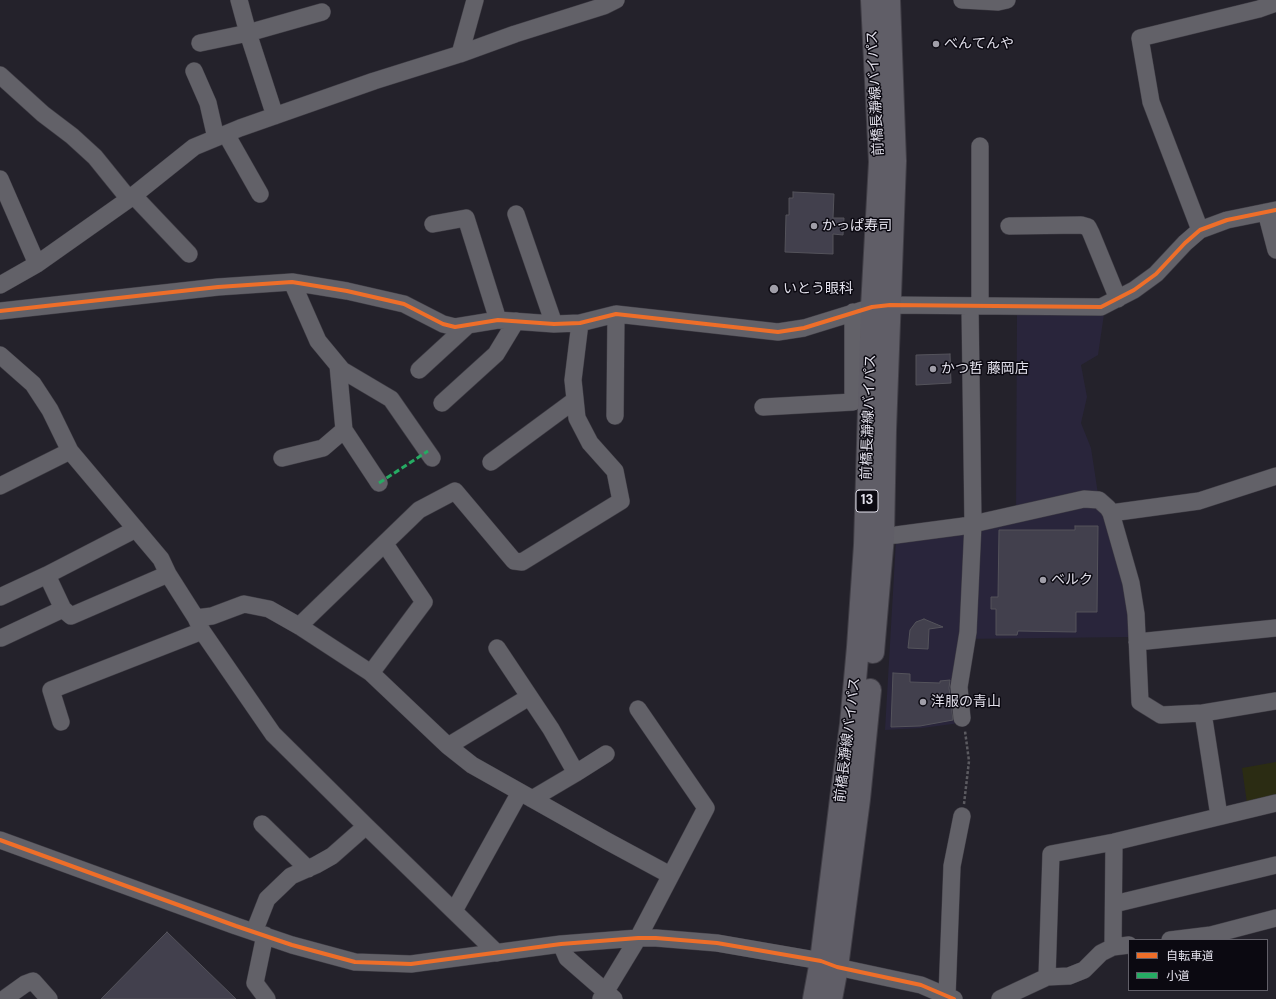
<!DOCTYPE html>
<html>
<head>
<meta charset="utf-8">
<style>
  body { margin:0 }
  #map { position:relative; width:1276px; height:999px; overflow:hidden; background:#24222b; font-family:"DM Sans","Noto Sans JP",sans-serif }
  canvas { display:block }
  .legend { position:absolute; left:1128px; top:939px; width:140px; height:52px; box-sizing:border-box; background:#0b0911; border:1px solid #615f68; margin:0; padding:5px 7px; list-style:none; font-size:12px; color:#e2e0eb }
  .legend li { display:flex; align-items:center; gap:8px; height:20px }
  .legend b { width:20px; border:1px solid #615f68 }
</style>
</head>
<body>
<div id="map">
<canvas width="1276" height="999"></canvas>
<ul class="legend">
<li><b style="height:5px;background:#ee6e29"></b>自転車道</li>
<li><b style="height:5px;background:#26ab63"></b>小道</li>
</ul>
</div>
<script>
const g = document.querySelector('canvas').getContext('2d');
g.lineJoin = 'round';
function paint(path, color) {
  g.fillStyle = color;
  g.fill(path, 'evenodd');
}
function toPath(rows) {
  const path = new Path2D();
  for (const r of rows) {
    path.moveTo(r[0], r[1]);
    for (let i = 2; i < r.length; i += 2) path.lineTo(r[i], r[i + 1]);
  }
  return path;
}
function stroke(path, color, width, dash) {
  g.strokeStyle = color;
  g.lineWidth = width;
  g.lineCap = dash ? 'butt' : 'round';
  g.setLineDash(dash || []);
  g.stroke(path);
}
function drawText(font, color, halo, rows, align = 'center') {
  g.font = font + ' "DM Sans","Noto Sans JP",sans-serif';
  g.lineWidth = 3;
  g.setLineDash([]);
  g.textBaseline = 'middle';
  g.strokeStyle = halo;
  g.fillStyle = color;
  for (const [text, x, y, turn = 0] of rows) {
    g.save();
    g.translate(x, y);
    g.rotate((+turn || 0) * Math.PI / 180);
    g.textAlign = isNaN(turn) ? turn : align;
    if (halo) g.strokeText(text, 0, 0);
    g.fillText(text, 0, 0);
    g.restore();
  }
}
paint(toPath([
  [1091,314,1104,314,1098,355,1081,365,1087,397,1081,423,1091,448,1098,494,1126,592,1129,637,961,639,960,723,922,728,885,730,896,540,1016,520,1017,315]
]), '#29253b');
paint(toPath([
  [1276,762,1276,797,1247,803,1242,768]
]), '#2b2c13');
const building = toPath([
  [793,192,834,194,833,218,844,218,843,235,833,234,833,254,785,252,786,215,789,215,789,198,793,198,793,192],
  [950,354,951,383,916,385,916,355,950,354],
  [1075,526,1098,526,1097,612,1076,612,1076,632,1018,631,1017,635,996,635,996,609,991,609,991,597,998,597,999,530,1075,530,1075,526],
  [924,619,943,627,929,629,928,649,908,648,910,630,916,622,924,619],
  [893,673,910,674,910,682,940,683,940,681,950,680,949,688,953,720,920,726,891,727,893,673],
  [167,932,236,999,101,999,167,932]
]);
paint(building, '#42404d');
stroke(building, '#54535b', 1);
const minor = toPath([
  [239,0,248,33,275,116],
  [962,0,998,2,1007,0],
  [200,43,248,33,322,12],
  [460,54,475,0],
  [194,71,208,103,216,138],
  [0,75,43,114,72,136,95,157,129,199],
  [226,134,260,194],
  [980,146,980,306],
  [0,179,37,264],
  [133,195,189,254],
  [1266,212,1276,250],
  [516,214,554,324],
  [433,224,466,218,498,320],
  [1009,226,1081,225,1088,227,1091,233,1118,299],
  [1200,230,1151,102,1140,38,1259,9,1276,3],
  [292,282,318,341,342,370,391,399,432,458],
  [0,285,37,264,129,199,194,147,240,128,374,81,460,54,515,34,604,6,616,0],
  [0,311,218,287,292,282,347,291,404,304,443,324,455,327,498,320,554,324,580,323,616,314,778,332,804,328,872,307,890,305,1101,307,1134,290,1156,274,1185,243,1200,230,1227,220,1276,210],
  [0,355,33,384,50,410,70,451,161,559,168,574,196,618,202,631,273,734,366,826,497,953],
  [338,365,344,430,379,483],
  [419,370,468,325],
  [442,403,496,354,516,321],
  [763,407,853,402,853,312],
  [615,416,616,314],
  [282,458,323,448,344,430],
  [491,462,575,400],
  [0,486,70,451],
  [1111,513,1199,501,1276,476],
  [883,536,896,535,964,526,1084,499,1099,500,1108,508,1111,513,1131,583,1136,614,1140,702,1161,715,1203,713,1219,816],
  [47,575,63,609,71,616,168,574],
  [0,597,47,575,136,529],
  [196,618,212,616,244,604,269,609,299,626,371,673,448,746,472,765,607,841,670,875],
  [299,626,419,510,455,491,514,561,522,562,621,501,615,471,590,443,577,418,573,380,580,323],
  [1,638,63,609],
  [1137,642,1276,628],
  [497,648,551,729,576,773],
  [371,673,424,602,385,544],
  [1203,713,1276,701],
  [962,718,959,687,968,632,973,524,970,306],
  [61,722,51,690,202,631],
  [448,746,529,697],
  [532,799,576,773,606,754],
  [262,824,308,869],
  [0,840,236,926,292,945,355,962,411,964,561,944,638,938,656,938,717,943,821,961,837,967,921,985,954,999],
  [1114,904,1276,865],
  [454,911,520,792],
  [254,932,267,899,291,876,316,865,332,856,366,826],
  [265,935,255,983,267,999],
  [1170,940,1211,935,1276,918],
  [561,944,567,958,614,999],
  [1113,947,1114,842],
  [1047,977,1051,854,1114,842,1276,803],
  [947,996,952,866,962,816],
  [4,999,25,984,33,981,49,999],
  [601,999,638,938,706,808,638,709],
  [1000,999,1047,977,1069,976,1084,970,1101,953,1113,947,1129,945]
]);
const major = toPath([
  [873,652,883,536,885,430,895,161,889,0],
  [814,999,821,961,841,799,851,724,858,647,865,545,872,307,880,162,872,0],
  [831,999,837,967,859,799,870,690]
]);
stroke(minor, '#403e46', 18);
stroke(major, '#403e46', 24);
stroke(toPath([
  [964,804,969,761,965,731]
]), '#5c5b61', 2.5, [3, 2]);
stroke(minor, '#626168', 17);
stroke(major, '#605e67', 22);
stroke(toPath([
  [379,483,428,451]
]), '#26ab63', 3, [6, 3]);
stroke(toPath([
  [0,311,218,287,292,282,347,291,404,304,443,324,455,327,498,320,554,324,580,323,616,314,778,332,804,328,872,307,890,305,1101,307,1134,290,1156,274,1185,243,1200,230,1227,220,1276,210],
  [0,840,236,926,292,945,355,962,411,964,561,944,638,938,656,938,717,943,821,961,837,967,921,985,954,999]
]), '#ee6e29', 4);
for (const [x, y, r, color] of [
  [936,44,4,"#a09ea8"],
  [814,226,4,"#a09ea8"],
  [774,289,5,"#a09ea8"],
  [933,369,4,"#a09ea8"],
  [1043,580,4,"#a09ea8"],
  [923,702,4,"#a09ea8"]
]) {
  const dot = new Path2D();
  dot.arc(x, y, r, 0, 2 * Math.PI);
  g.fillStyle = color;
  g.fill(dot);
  stroke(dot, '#0b0911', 1.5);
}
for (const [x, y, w] of [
  [867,501,22]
]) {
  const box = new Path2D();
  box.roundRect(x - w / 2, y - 11, w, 22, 3);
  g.fillStyle = '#0b0911';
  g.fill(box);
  stroke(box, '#e2e0eb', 1);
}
drawText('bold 13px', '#e2e0eb', null, [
  ["13",867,501]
]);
drawText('14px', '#e2e0eb', '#0b0911', [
  ["べんてんや",944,44],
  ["かっぱ寿司",822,226],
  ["いとう眼科",783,289],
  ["かつ哲 藤岡店",941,369],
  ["ベルク",1051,580],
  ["洋服の青山",931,702]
], 'left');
drawText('14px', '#e2e0eb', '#0b0911', [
  ["前橋長瀞線バイパス",876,93,-93],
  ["前橋長瀞線バイパス",869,417,-88],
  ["前橋長瀞線バイパス",848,740,-83]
]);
</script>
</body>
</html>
